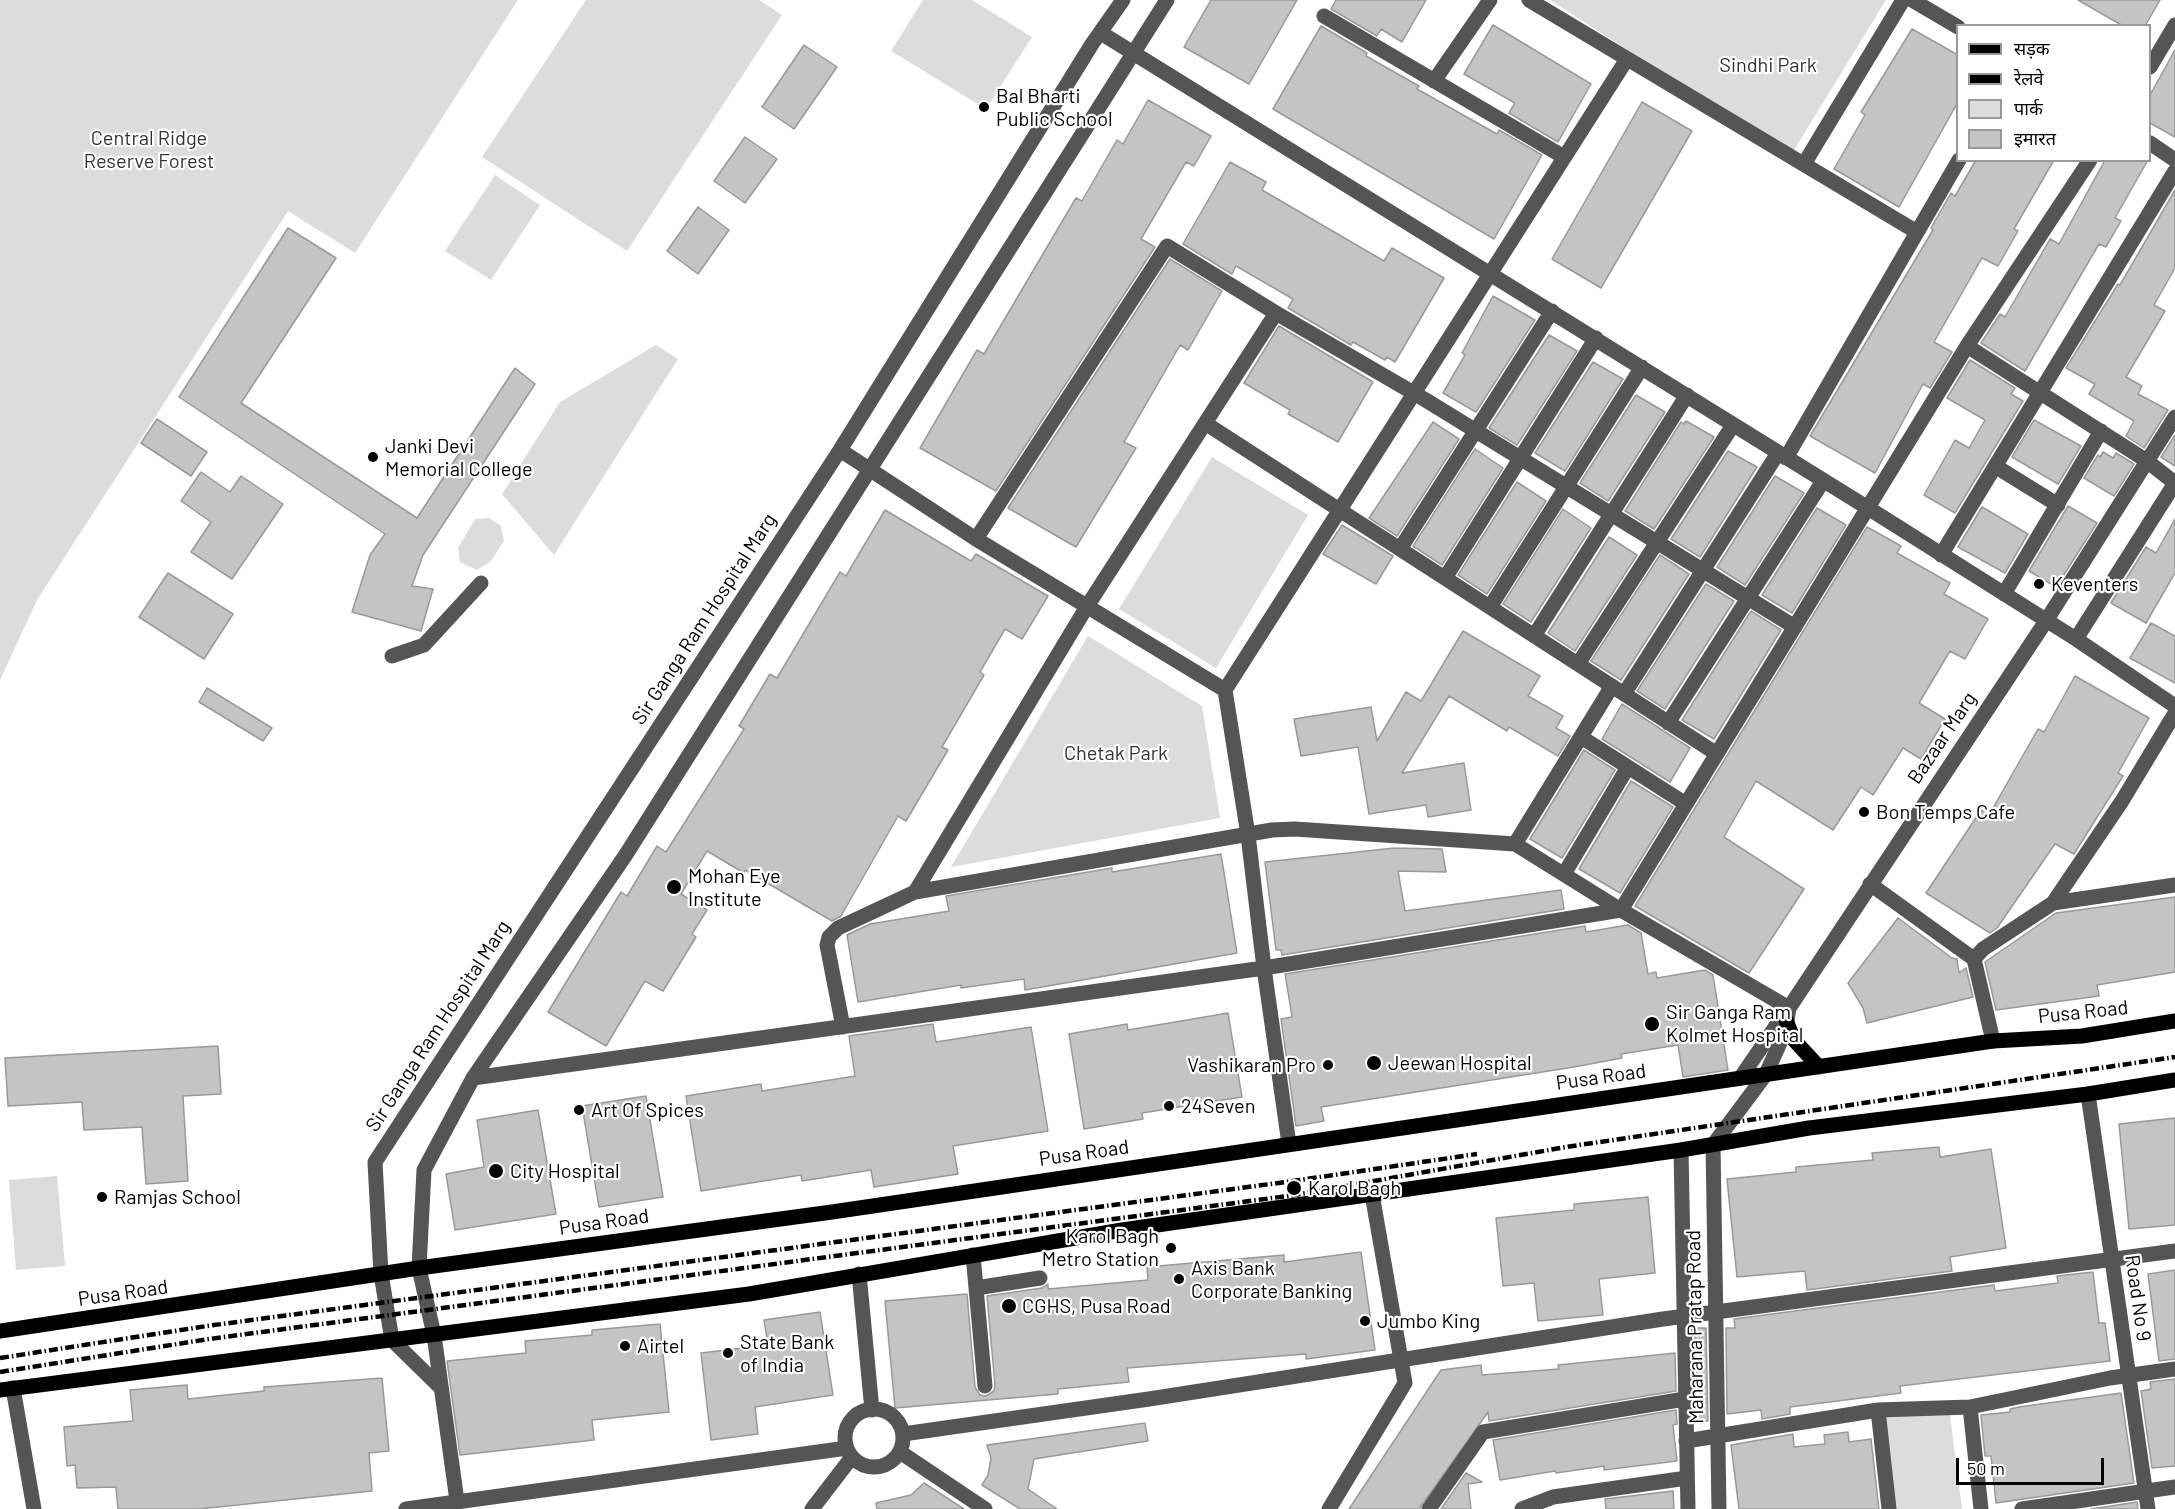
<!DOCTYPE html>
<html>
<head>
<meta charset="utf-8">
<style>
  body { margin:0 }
  #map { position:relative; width:2175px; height:1509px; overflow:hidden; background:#fff; font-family:Barlow,"Noto Sans Devanagari",sans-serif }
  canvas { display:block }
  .legend { position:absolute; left:1956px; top:24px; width:195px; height:138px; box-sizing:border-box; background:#fff; border:2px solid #999; margin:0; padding:8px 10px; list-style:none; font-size:18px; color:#000 }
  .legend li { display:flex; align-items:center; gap:12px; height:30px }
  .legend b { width:30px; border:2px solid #999 }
  .scale { position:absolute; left:1956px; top:1458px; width:148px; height:27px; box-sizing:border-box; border:3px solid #000; border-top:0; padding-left:8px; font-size:18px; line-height:21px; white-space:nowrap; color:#000; -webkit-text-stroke:4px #fff; paint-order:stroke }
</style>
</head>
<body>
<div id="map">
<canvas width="2175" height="1509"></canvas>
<ul class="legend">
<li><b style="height:8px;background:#000"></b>सड़क</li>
<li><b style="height:8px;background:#000"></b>रेलवे</li>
<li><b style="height:16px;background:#dcdcdc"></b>पार्क</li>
<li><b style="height:16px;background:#c4c4c4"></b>इमारत</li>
</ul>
<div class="scale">50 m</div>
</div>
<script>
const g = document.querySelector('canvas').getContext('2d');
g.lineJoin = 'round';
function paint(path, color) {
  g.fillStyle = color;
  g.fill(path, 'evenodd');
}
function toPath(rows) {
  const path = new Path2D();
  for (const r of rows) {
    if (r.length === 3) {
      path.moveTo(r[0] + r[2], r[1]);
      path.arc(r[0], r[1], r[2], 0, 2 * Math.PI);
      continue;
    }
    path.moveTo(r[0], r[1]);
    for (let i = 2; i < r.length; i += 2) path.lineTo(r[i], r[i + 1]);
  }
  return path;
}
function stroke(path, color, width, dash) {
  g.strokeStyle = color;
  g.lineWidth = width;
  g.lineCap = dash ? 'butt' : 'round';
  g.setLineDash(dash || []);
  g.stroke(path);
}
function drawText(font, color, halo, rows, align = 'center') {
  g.font = font + ' Barlow,sans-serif';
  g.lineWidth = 4.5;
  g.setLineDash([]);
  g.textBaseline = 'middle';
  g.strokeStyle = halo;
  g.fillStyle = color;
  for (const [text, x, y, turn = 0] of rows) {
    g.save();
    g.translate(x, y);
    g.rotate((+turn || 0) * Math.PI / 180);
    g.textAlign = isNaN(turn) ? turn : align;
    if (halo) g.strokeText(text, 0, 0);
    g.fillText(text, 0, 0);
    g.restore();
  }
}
paint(toPath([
  [0,0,518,0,355,253,288,211,37,600,0,680],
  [586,0,759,0,782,15,627,251,482,157],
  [923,0,972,0,1032,37,986,109,891,51],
  [1550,0,1886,0,1791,155],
  [495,175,540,205,491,280,445,251],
  [656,345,678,359,554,555,502,494,560,402],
  [1212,457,1308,515,1216,668,1119,609],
  [489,518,501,526,504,541,490,562,477,570,460,562,458,548,475,519],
  [1088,636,1202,706,1220,818,951,867],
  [57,1176,65,1266,16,1270,9,1180],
  [1949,1407,1962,1509,1887,1509,1875,1417]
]), '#dcdcdc');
const building = toPath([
  [1211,0,1297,0,1249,84,1184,47,1211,0],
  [1336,0,1426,0,1402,42,1381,29,1377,36,1331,9,1336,0],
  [2078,0,2160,0,2145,26,2123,26,2078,0],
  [1493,25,1591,84,1558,142,1509,113,1515,103,1464,74,1493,25],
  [1321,26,1367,53,1366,56,1419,86,1417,89,1497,134,1499,130,1542,155,1494,239,1273,109,1321,26],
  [1912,29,1958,55,1958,102,1899,207,1834,169,1865,115,1861,112,1912,29],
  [804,45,837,67,794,129,762,107,804,45],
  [2175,50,2175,137,2150,123,2150,95,2175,50],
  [1148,100,1211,136,1194,166,1186,162,1141,239,1155,247,996,491,920,448,977,350,984,354,1076,198,1082,201,1117,140,1123,144,1148,100],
  [1642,102,1692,131,1601,288,1552,259,1642,102],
  [745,137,777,159,745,203,714,181,745,137],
  [1976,160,2054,160,2014,229,2018,231,1998,266,1982,258,1934,342,1952,352,1930,388,1923,384,1875,473,1810,436,1933,230,1931,228,1951,193,1955,196,1976,160],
  [2105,160,2148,160,2115,218,2121,221,2106,247,2099,244,2025,371,1981,343,2000,314,2005,317,2050,239,2059,244,2105,160],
  [1230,162,1266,182,1262,190,1384,261,1392,248,1444,278,1395,362,1387,357,1385,360,1353,342,1351,345,1288,308,1293,299,1236,266,1232,274,1183,244,1230,162],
  [2175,190,2175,268,2154,305,2165,311,2126,377,2142,386,2138,394,2168,410,2144,448,2126,436,2134,421,2089,394,2095,384,2066,368,2118,284,2120,285,2175,190],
  [698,207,729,230,698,274,667,251,698,207],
  [288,228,336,258,241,403,417,518,515,368,535,384,423,555,412,586,433,589,421,631,352,612,370,555,385,534,179,397,288,228],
  [1170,259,1222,291,1188,350,1180,345,1124,442,1136,448,1076,547,1008,508,1170,259],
  [1493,296,1535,320,1476,412,1443,393,1465,355,1462,353,1493,296],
  [1279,326,1373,382,1338,442,1288,414,1290,410,1244,383,1279,326],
  [1549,335,1577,351,1517,445,1489,428,1549,335],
  [1970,360,2015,388,2011,394,2023,401,1955,513,1924,495,1955,440,1969,448,1985,420,1947,398,1970,360],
  [1593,362,1623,379,1565,471,1535,453,1593,362],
  [1636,395,1665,412,1608,501,1580,483,1636,395],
  [157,419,207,452,191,476,141,443,157,419],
  [2034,420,2081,446,2058,484,2012,457,2034,420],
  [1686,421,1714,437,1654,529,1625,511,1681,422,1684,424,1686,421],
  [1433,422,1459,439,1397,536,1369,518,1433,422],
  [2175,435,2175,466,2161,457,2175,435],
  [1475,449,1503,468,1442,565,1413,546,1475,449],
  [1728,451,1757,467,1700,557,1671,539,1728,451],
  [2103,452,2113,458,2116,453,2134,464,2114,496,2084,478,2098,455,2100,457,2103,452],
  [201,472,230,492,241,476,283,504,232,579,191,552,211,522,181,501,201,472],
  [1775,476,1804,493,1745,585,1717,567,1775,476],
  [1517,482,1546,501,1487,594,1458,575,1517,482],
  [2068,506,2097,523,2056,587,2029,571,2068,506],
  [1982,507,2028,534,2005,573,1958,547,1982,507],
  [1817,508,1846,525,1792,613,1762,595,1817,508],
  [1563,509,1591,528,1531,622,1503,604,1563,509],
  [885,510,971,561,976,554,1048,596,1022,639,1005,629,980,672,984,675,942,747,948,750,906,821,898,816,841,916,832,921,745,870,744,873,707,851,681,894,707,910,692,934,696,937,663,991,645,981,606,1046,548,1012,621,892,627,896,657,846,666,852,744,729,739,726,770,674,777,678,840,572,846,576,885,510],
  [2175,519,2175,573,2146,623,2111,603,2146,547,2156,553,2175,519],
  [1342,525,1393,556,1376,584,1323,554,1342,525],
  [1867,527,1901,546,1897,553,1950,583,1944,594,1988,619,1965,659,1950,651,1919,703,1945,719,1921,759,1903,748,1873,795,1861,787,1833,830,1756,781,1724,837,1804,889,1749,973,1635,906,1867,527],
  [1609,537,1637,555,1575,651,1548,633,1609,537],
  [1660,555,1689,574,1621,680,1591,661,1660,555],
  [168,573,233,614,204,659,139,617,168,573],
  [1706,584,1734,601,1665,709,1637,691,1706,584],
  [1751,611,1781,630,1714,739,1682,720,1751,611],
  [2151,623,2175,636,2175,683,2130,658,2151,623],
  [1463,631,1540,676,1528,696,1563,716,1556,728,1570,736,1558,756,1509,727,1507,731,1449,696,1402,773,1464,763,1471,810,1428,817,1426,805,1369,814,1358,747,1301,756,1294,719,1371,707,1377,741,1406,692,1421,701,1463,631],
  [2075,676,2149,718,2118,773,2123,776,2074,854,2055,844,1997,928,1990,933,1926,893,1981,810,1989,815,2038,729,2044,732,2075,676],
  [207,688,272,728,263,741,199,702,207,688],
  [1622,704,1690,748,1670,782,1602,739,1622,704],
  [1584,750,1615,770,1562,858,1530,839,1584,750],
  [1631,781,1673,807,1620,893,1579,869,1631,781],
  [1394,848,1442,849,1446,872,1398,871,1405,911,1561,890,1564,909,1282,955,1281,950,1276,950,1265,862,1394,848],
  [1221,854,1237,953,1025,990,1024,979,961,988,961,985,858,1002,847,935,870,924,949,911,946,896,1112,868,1112,872,1221,854],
  [2175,897,2175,972,2097,985,2099,996,1996,1010,1985,962,2056,913,2175,897],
  [1898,918,1952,958,1957,959,1959,973,1966,968,1973,997,1867,1023,1863,1008,1848,983,1898,918],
  [1628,925,1641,933,1648,974,1656,972,1657,978,1705,970,1713,975,1728,1070,1683,1077,1678,1045,1621,1054,1622,1058,1574,1067,1321,1107,1324,1121,1296,1126,1281,1019,1292,1017,1285,974,1585,926,1586,932,1628,925],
  [1228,1013,1242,1097,1142,1113,1143,1119,1084,1129,1069,1034,1127,1024,1128,1030,1228,1013],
  [933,1024,936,1042,1031,1027,1048,1131,953,1146,958,1174,874,1187,871,1170,802,1181,801,1175,701,1191,686,1096,761,1084,762,1091,855,1076,849,1036,933,1024],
  [218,1046,221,1094,183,1096,188,1181,146,1184,142,1127,84,1130,82,1102,8,1106,5,1058,218,1046],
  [646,1096,663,1197,599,1207,582,1106,646,1096],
  [538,1110,556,1214,455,1230,446,1174,484,1167,477,1120,538,1110],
  [2175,1118,2175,1225,2129,1229,2119,1124,2175,1118],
  [1939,1147,1940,1157,1991,1149,2006,1248,1950,1257,1952,1271,1807,1290,1805,1271,1737,1277,1727,1179,1796,1172,1796,1167,1873,1160,1872,1153,1939,1147],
  [1648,1197,1655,1273,1599,1279,1603,1315,1538,1321,1534,1283,1503,1286,1496,1218,1574,1210,1574,1204,1648,1197],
  [1361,1252,1375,1350,1306,1359,1306,1354,1127,1368,1129,1382,1058,1389,1058,1394,895,1408,885,1301,967,1294,975,1387,980,1395,986,1396,994,1391,995,1385,987,1296,1042,1288,1048,1284,1048,1289,1148,1280,1147,1267,1284,1255,1284,1262,1361,1252],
  [2175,1270,2175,1359,2159,1361,2148,1274,2175,1270],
  [2093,1272,2099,1323,2105,1323,2110,1361,1900,1386,1901,1393,1790,1407,1790,1414,1762,1419,1761,1410,1727,1414,1726,1328,1735,1328,1734,1319,1994,1285,1995,1291,2058,1283,2057,1276,2093,1272],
  [820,1312,833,1395,755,1407,758,1434,711,1440,701,1353,768,1345,764,1320,820,1312],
  [660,1324,669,1412,592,1420,594,1440,460,1455,447,1361,526,1353,525,1341,592,1335,592,1330,660,1324],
  [1695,1328,1706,1328,1708,1421,1696,1422,1695,1328],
  [1675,1353,1676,1391,1489,1421,1488,1412,1419,1509,1349,1509,1441,1370,1481,1365,1482,1375,1559,1369,1558,1365,1675,1353],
  [382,1378,389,1451,369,1453,372,1491,199,1509,118,1509,116,1487,77,1488,75,1465,67,1466,64,1427,133,1421,130,1390,187,1385,188,1399,264,1391,264,1387,382,1378],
  [2175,1379,2175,1466,2152,1468,2141,1391,2151,1389,2150,1382,2175,1379],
  [2121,1393,2134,1483,1996,1503,1991,1456,1985,1456,1981,1415,2010,1412,2010,1409,2019,1407,2121,1393],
  [1676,1410,1677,1424,1673,1425,1677,1461,1604,1470,1604,1466,1556,1473,1555,1471,1500,1480,1493,1440,1676,1410],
  [1145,1423,1148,1441,1034,1459,1028,1489,1057,1509,1020,1509,982,1485,988,1475,991,1458,987,1445,1145,1423],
  [1848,1432,1849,1442,1871,1439,1879,1509,1739,1509,1731,1445,1793,1434,1794,1447,1825,1444,1824,1435,1848,1432],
  [1466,1473,1482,1482,1468,1484,1471,1509,1441,1509,1466,1473],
  [924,1483,964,1509,877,1509,876,1503,911,1495,924,1483],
  [1673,1491,1674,1509,1606,1509,1605,1499,1673,1491],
  [2137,1502,2138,1509,2091,1509,2137,1502]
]);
paint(building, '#c4c4c4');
stroke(building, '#999', 1.5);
stroke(toPath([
  [1529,0,1917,232],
  [1912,0,1958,27],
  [1324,16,1564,157],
  [1101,33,1868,508,2076,639,2175,706],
  [2150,67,2175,25],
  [1434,81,1490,0],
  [2150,143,2175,160],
  [1804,164,1903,0],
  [1967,346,2147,461,2175,483],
  [1205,423,1717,754],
  [840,450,976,539,1225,690],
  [1786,458,1959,160],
  [1995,466,2058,505],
  [976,539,1167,246,1276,313,1424,399,1795,627],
  [1400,549,1552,311],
  [1941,555,2175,171],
  [1445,578,1596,338],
  [2004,594,2101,431],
  [1490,607,1642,367],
  [1534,636,1687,395],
  [2076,639,2175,483],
  [392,656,424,645,481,583],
  [1578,664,1733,425],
  [1624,694,1778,453],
  [1668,723,1823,481],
  [1581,737,1686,804],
  [1515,844,1612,686],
  [1564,874,1628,767],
  [1870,884,1974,959],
  [915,892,1086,608,1276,313],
  [2053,903,2122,801,2175,713],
  [843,1027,827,945,829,937,838,928,915,892,1272,830,1295,829,1515,844,1621,910,1789,1008],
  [1993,1041,1974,959,1983,949,2053,903,2175,885],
  [1741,1077,1776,1026,1786,1020],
  [473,1078,1264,968,1248,835,1225,690,1627,59],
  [2088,1094,2148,1509],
  [1289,1144,1264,968,1621,910,1967,346,2090,160],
  [1681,1150,1688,1509],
  [973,1255,985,1386],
  [859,1274,872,1410],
  [976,1288,1040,1278],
  [13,1388,34,1509],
  [441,1388,392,1340,381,1274,375,1162,840,450,1092,44,1123,0],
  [1970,1407,1981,1509],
  [874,1438,29],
  [1878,1410,1889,1509],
  [903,1434,1149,1399,1663,1319,2175,1251],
  [1686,1441,1878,1410,1970,1407,2110,1378,2175,1369],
  [900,1452,985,1509],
  [406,1509,847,1448],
  [451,1509,457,1501,434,1335,419,1268,424,1170,473,1078,625,856,1167,0],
  [812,1509,852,1457],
  [1329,1509,1405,1383,1372,1194],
  [1429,1509,1483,1432,1685,1399],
  [1522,1509,1553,1497,1687,1478],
  [1719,1509,1713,1145,1766,1074,1785,1032,1789,1008,2046,621,2175,417],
  [2022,1509,2175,1487]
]), '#555', 15);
stroke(toPath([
  [1786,1020,1794,1040,1819,1067],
  [0,1331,419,1268,832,1212,1993,1041,2082,1036,2175,1021],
  [0,1390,749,1294,1122,1230,1681,1150,1809,1128,2088,1094,2175,1080]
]), '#000', 15);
stroke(toPath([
  [0,1358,207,1326,1293,1181,1477,1154],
  [0,1372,209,1339,1295,1195,1566,1147,2175,1057]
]), '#000', 4.5, [9, 3, 1.5, 3]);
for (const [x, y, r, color] of [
  [984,107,6,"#000"],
  [373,457,6,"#000"],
  [2039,584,6,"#000"],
  [1864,812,6,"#000"],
  [674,887,8,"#000"],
  [1652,1024,8,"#000"],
  [1374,1063,8,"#000"],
  [1328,1065,6,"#000"],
  [1169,1106,6,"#000"],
  [579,1110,6,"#000"],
  [496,1171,8,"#000"],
  [1294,1188,8,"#000"],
  [102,1197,6,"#000"],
  [1171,1248,6,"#000"],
  [1179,1279,6,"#000"],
  [1009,1306,8,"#000"],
  [1365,1321,6,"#000"],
  [625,1346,6,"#000"],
  [728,1353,6,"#000"]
]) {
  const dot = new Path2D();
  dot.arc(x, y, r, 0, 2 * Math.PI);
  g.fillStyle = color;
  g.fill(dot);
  stroke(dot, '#fff', 2);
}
drawText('20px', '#333', '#fff', [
  ["Sindhi Park",1768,65],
  ["Central Ridge",149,138],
  ["Reserve Forest",149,161],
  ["Chetak Park",1116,753]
]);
drawText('20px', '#000', '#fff', [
  ["Bal Bharti",996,96],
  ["Public School",996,119],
  ["Janki Devi",385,446],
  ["Memorial College",385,469],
  ["Keventers",2051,584],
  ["Bon Temps Cafe",1876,812],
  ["Mohan Eye",688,876],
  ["Institute",688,899],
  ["Sir Ganga Ram",1666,1012],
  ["Kolmet Hospital",1666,1035],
  ["Jeewan Hospital",1388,1063],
  ["Vashikaran Pro",1316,1065,"right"],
  ["24Seven",1181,1106],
  ["Art Of Spices",591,1110],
  ["City Hospital",510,1171],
  ["Karol Bagh",1308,1188],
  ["Ramjas School",114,1197],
  ["Karol Bagh",1159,1236,"right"],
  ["Metro Station",1159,1259,"right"],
  ["Axis Bank",1191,1268],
  ["Corporate Banking",1191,1291],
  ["CGHS, Pusa Road",1022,1306],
  ["Jumbo King",1377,1321],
  ["State Bank",740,1342],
  ["of India",740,1365],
  ["Airtel",637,1346]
], 'left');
drawText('20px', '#000', '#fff', [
  ["Sir Ganga Ram Hospital Marg",704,619,-57],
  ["Bazaar Marg",1942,738,-56],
  ["Pusa Road",2083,1012,-6],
  ["Sir Ganga Ram Hospital Marg",438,1026,-57],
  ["Pusa Road",1601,1077,-8],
  ["Pusa Road",1084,1153,-8],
  ["Pusa Road",604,1222,-8],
  ["Pusa Road",123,1293,-8],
  ["Road No 9",2138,1298,82],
  ["Maharana Pratap Road",1695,1327,-91]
]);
</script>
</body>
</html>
